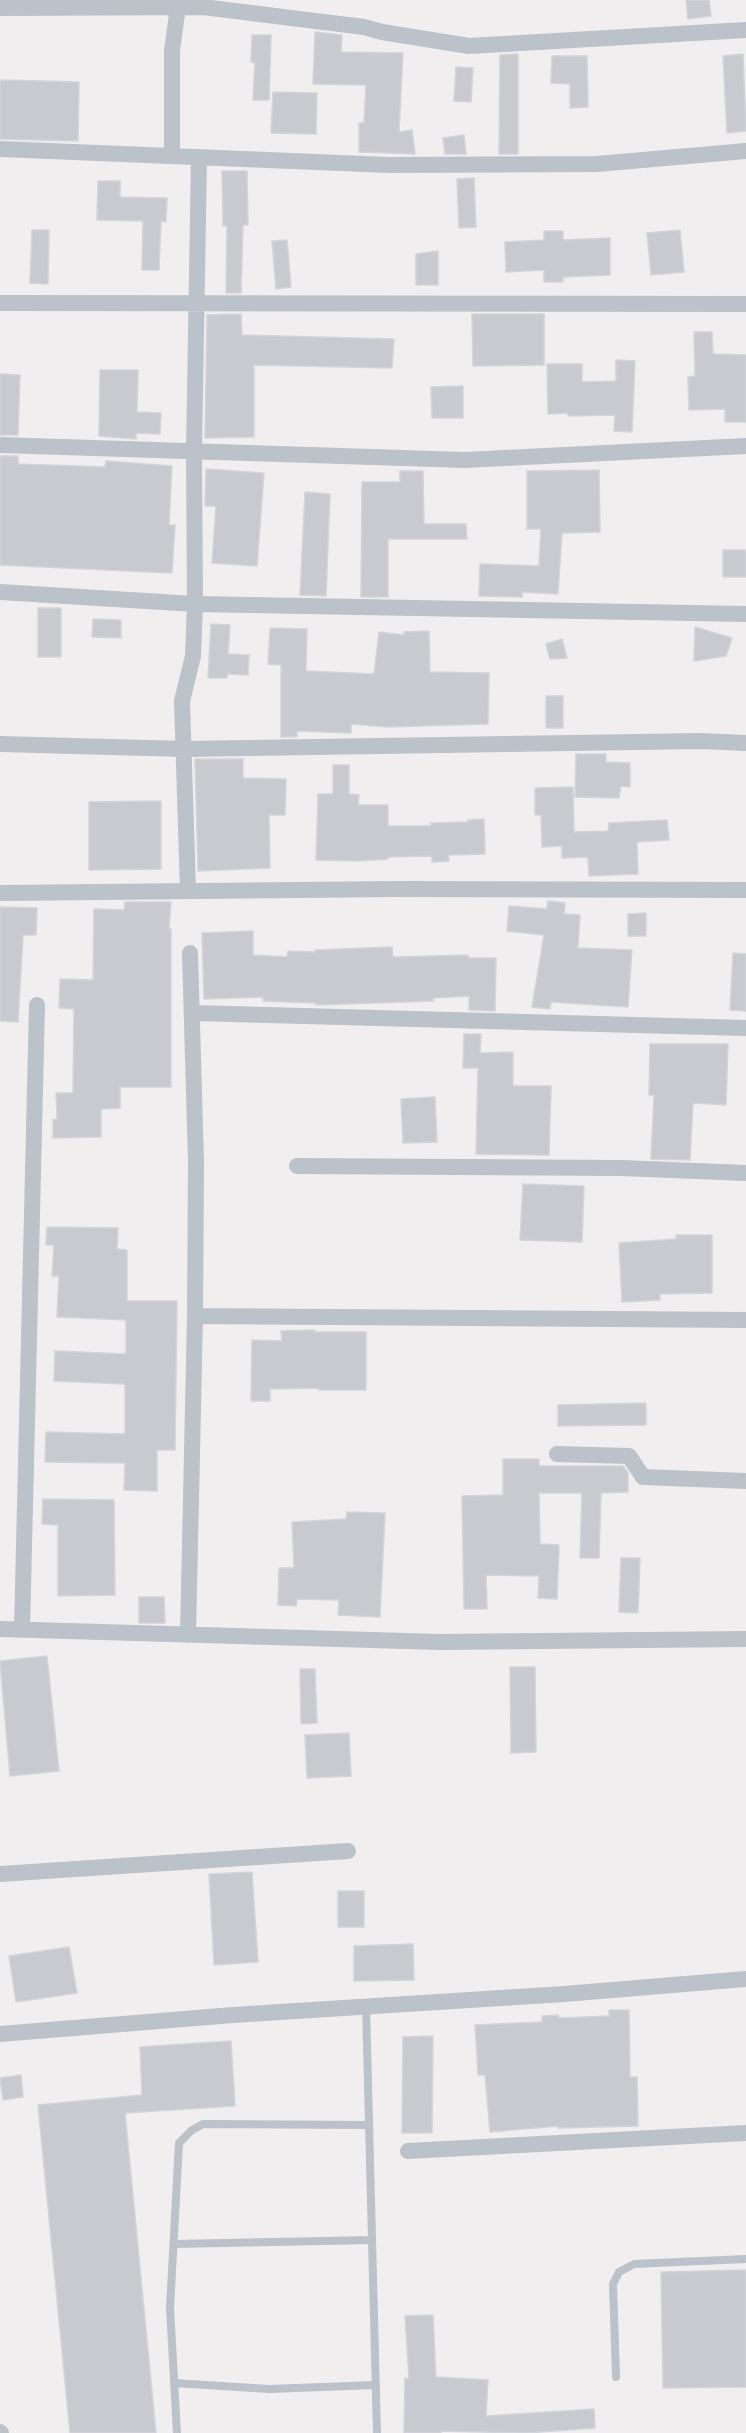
<!DOCTYPE html>
<html>
<head>
<meta charset="utf-8">
<style>
  body { margin:0 }
  canvas { display:block; background:#f0eeee }
</style>
</head>
<body>
<canvas width="746" height="2433"></canvas>
<script>
const g = document.querySelector('canvas').getContext('2d');
g.lineJoin = 'round';
function paint(path, color) {
  g.fillStyle = color;
  g.fill(path, 'evenodd');
}
function toPath(rows) {
  const path = new Path2D();
  for (const r of rows) {
    path.moveTo(r[0], r[1]);
    for (let i = 2; i < r.length; i += 2) path.lineTo(r[i], r[i + 1]);
  }
  return path;
}
function stroke(path, color, width, dash) {
  g.strokeStyle = color;
  g.lineWidth = width;
  g.lineCap = dash ? 'butt' : 'round';
  g.setLineDash(dash || []);
  g.stroke(path);
}
const building = toPath([
  [686,0,709,0,711,16,688,19,686,0],
  [315,32,342,35,341,52,403,53,399,132,412,130,415,154,359,152,359,123,364,123,366,85,313,84,315,32],
  [252,35,271,35,269,100,253,100,255,62,251,62,252,35],
  [518,54,518,154,499,154,500,55,518,54],
  [743,54,746,131,727,133,723,56,743,54],
  [552,56,587,56,588,107,570,108,570,84,551,83,552,56],
  [456,67,473,68,471,102,454,101,456,67],
  [0,80,79,82,78,141,0,139,0,80],
  [273,92,317,93,316,134,271,133,273,92],
  [464,135,466,154,445,154,443,138,464,135],
  [222,171,247,171,248,225,243,225,241,293,226,293,227,226,223,226,222,171],
  [474,178,476,227,459,228,457,179,474,178],
  [98,181,120,181,120,197,167,198,166,222,161,221,159,270,142,270,143,221,97,220,98,181],
  [32,230,49,230,48,284,30,283,32,230],
  [680,230,684,272,651,275,647,233,680,230],
  [544,231,563,231,563,240,610,238,610,275,563,277,563,282,544,282,544,270,506,272,505,242,544,240,544,231],
  [287,240,291,287,276,289,272,241,287,240],
  [438,251,438,285,416,285,416,254,438,251],
  [241,314,242,335,394,339,392,368,254,365,254,437,205,438,207,315,241,314],
  [472,314,544,314,544,365,473,366,472,314],
  [694,332,712,332,713,354,746,355,746,422,725,422,725,409,689,410,688,377,695,376,694,332],
  [616,360,635,361,632,432,614,431,615,415,568,416,568,413,548,414,547,364,582,364,582,382,616,381,616,360],
  [100,370,138,370,137,412,161,413,160,434,136,433,136,439,99,436,100,370],
  [0,374,20,375,18,435,0,435,0,374],
  [463,386,463,418,432,418,431,387,463,386],
  [0,456,18,456,18,464,105,467,106,461,172,466,169,525,175,525,172,573,0,565,0,456],
  [206,469,264,473,257,566,212,563,216,506,205,506,206,469],
  [599,470,600,532,562,533,558,594,522,592,522,597,479,596,480,564,539,566,541,529,527,529,527,471,599,470],
  [400,471,423,471,424,524,466,524,467,539,388,539,388,597,361,597,362,482,400,482,400,471],
  [305,492,330,494,326,596,300,595,305,492],
  [723,550,746,550,746,577,723,577,723,550],
  [38,608,61,608,61,657,38,657,38,608],
  [93,619,121,620,121,638,92,637,93,619],
  [211,624,230,625,228,654,249,655,248,675,227,674,227,678,208,678,211,624],
  [695,627,732,638,726,656,694,661,695,627],
  [270,628,307,629,306,671,374,674,379,632,404,635,404,632,429,631,430,672,489,673,488,724,387,727,351,724,351,733,297,731,297,737,281,737,281,665,268,664,270,628],
  [562,639,567,658,550,659,546,644,562,639],
  [546,696,563,696,563,728,546,728,546,696],
  [576,754,606,754,606,762,630,763,630,787,621,786,619,798,575,797,576,754],
  [195,759,243,759,243,778,286,779,285,815,269,815,270,868,198,871,195,759],
  [333,765,349,765,349,794,359,795,358,805,388,805,388,826,431,826,431,823,468,822,468,820,484,819,485,854,448,855,449,861,432,862,432,856,388,857,388,859,357,861,316,860,318,794,333,794,333,765],
  [573,787,574,832,608,831,609,823,667,820,669,840,637,842,638,874,589,876,588,857,562,858,562,846,542,847,541,815,535,815,535,788,573,787],
  [161,801,161,869,89,870,89,802,161,801],
  [548,901,565,903,564,914,580,915,578,948,632,950,628,1007,551,1002,550,1009,532,1007,544,935,507,931,509,906,547,909,548,901],
  [125,902,171,902,169,929,171,929,171,1087,120,1087,120,1108,101,1109,101,1137,53,1138,53,1120,57,1119,56,1093,73,1093,74,1009,59,1008,60,979,93,980,94,909,124,910,125,902],
  [0,907,37,908,36,935,23,935,18,1022,0,1021,0,907],
  [646,913,646,936,628,936,628,914,646,913],
  [253,931,253,955,287,957,288,951,315,952,315,950,392,947,393,957,468,955,468,958,496,958,495,1011,469,1010,469,996,433,998,433,1001,316,1005,316,1003,263,1001,263,997,204,999,202,933,253,931],
  [733,953,746,954,746,1011,730,1010,733,953],
  [464,1034,481,1034,480,1053,513,1052,513,1086,551,1086,549,1155,476,1154,478,1068,463,1068,464,1034],
  [650,1044,728,1044,726,1105,693,1103,690,1160,651,1159,654,1095,649,1095,650,1044],
  [435,1097,437,1142,403,1143,401,1099,435,1097],
  [523,1184,584,1186,582,1242,520,1240,523,1184],
  [47,1227,118,1228,117,1249,127,1250,127,1301,177,1301,175,1450,157,1450,157,1491,124,1490,125,1463,45,1462,46,1432,125,1434,125,1384,54,1381,55,1351,126,1354,126,1320,57,1317,59,1276,52,1276,54,1245,46,1245,47,1227],
  [676,1235,712,1235,712,1293,660,1294,660,1300,622,1302,619,1243,676,1239,676,1235],
  [314,1330,314,1332,366,1332,366,1390,319,1390,319,1388,270,1389,270,1401,251,1401,252,1340,282,1341,281,1331,314,1330],
  [646,1403,646,1425,558,1426,558,1405,646,1403],
  [503,1459,539,1459,539,1466,623,1466,628,1473,628,1492,601,1493,599,1558,580,1558,582,1493,539,1493,540,1544,559,1545,557,1599,538,1598,539,1576,486,1575,487,1609,464,1609,462,1496,503,1495,503,1459],
  [43,1499,114,1500,115,1595,58,1596,58,1525,42,1524,43,1499],
  [347,1512,385,1513,380,1617,338,1615,339,1600,297,1599,296,1606,278,1605,279,1568,294,1568,292,1522,346,1519,347,1512],
  [621,1558,640,1558,638,1613,619,1612,621,1558],
  [139,1597,164,1597,165,1623,139,1623,139,1597],
  [47,1656,59,1771,10,1776,0,1661,47,1656],
  [510,1667,535,1667,536,1752,511,1753,510,1667],
  [300,1669,315,1669,317,1723,301,1724,300,1669],
  [349,1733,351,1776,307,1778,305,1735,349,1733],
  [252,1872,258,1962,214,1965,209,1874,252,1872],
  [338,1891,364,1891,364,1927,338,1927,338,1891],
  [413,1944,414,1980,354,1981,354,1946,413,1944],
  [69,1947,77,1993,16,2002,9,1956,69,1947],
  [609,2010,629,2010,630,2077,637,2077,638,2126,558,2128,558,2126,490,2132,485,2075,478,2075,475,2025,542,2022,542,2016,558,2015,559,2018,609,2016,609,2010],
  [433,2036,432,2133,402,2133,403,2037,433,2036],
  [231,2041,235,2106,125,2113,156,2433,70,2433,38,2105,142,2095,140,2047,231,2041],
  [21,2075,23,2097,3,2100,0,2078,21,2075],
  [746,2270,746,2387,663,2388,661,2272,746,2270],
  [433,2315,436,2377,488,2380,486,2416,594,2409,595,2428,526,2433,441,2431,441,2433,404,2433,405,2378,409,2379,405,2316,433,2315]
]);
paint(building, '#c9cad0');
stroke(building, '#d3d4d9', 1.5);
stroke(toPath([
  [366,2006,377,2433],
  [174,2244,372,2240],
  [616,2377,613,2284,619,2272,634,2264,746,2259],
  [174,2383,269,2389,376,2385],
  [177,2433,170,2308,179,2143,192,2130,203,2124,369,2125]
]), '#bbc2c9', 8);
stroke(toPath([
  [0,8,203,7,364,27,382,32,469,46,746,30],
  [0,149,389,165,597,164,746,151],
  [172,156,172,50,178,7],
  [0,303,746,304],
  [0,445,465,460,746,446],
  [0,592,195,604,746,614],
  [0,744,185,749,700,741,746,743],
  [188,891,182,701,193,656,195,604,194,451,199,157],
  [0,893,397,889,746,890],
  [193,1013,746,1028],
  [297,1166,621,1168,746,1173],
  [195,1316,746,1320],
  [557,1454,629,1456,643,1477,746,1481],
  [0,1629,439,1642,746,1639],
  [22,1630,37,1005],
  [188,1635,195,1316,196,1163,190,953],
  [0,1874,348,1851],
  [0,2034,233,2015,564,1994,746,1979],
  [408,2151,746,2133],
  [0,2432,1,2433]
]), '#bbc2c9', 16);
</script>
</body>
</html>
